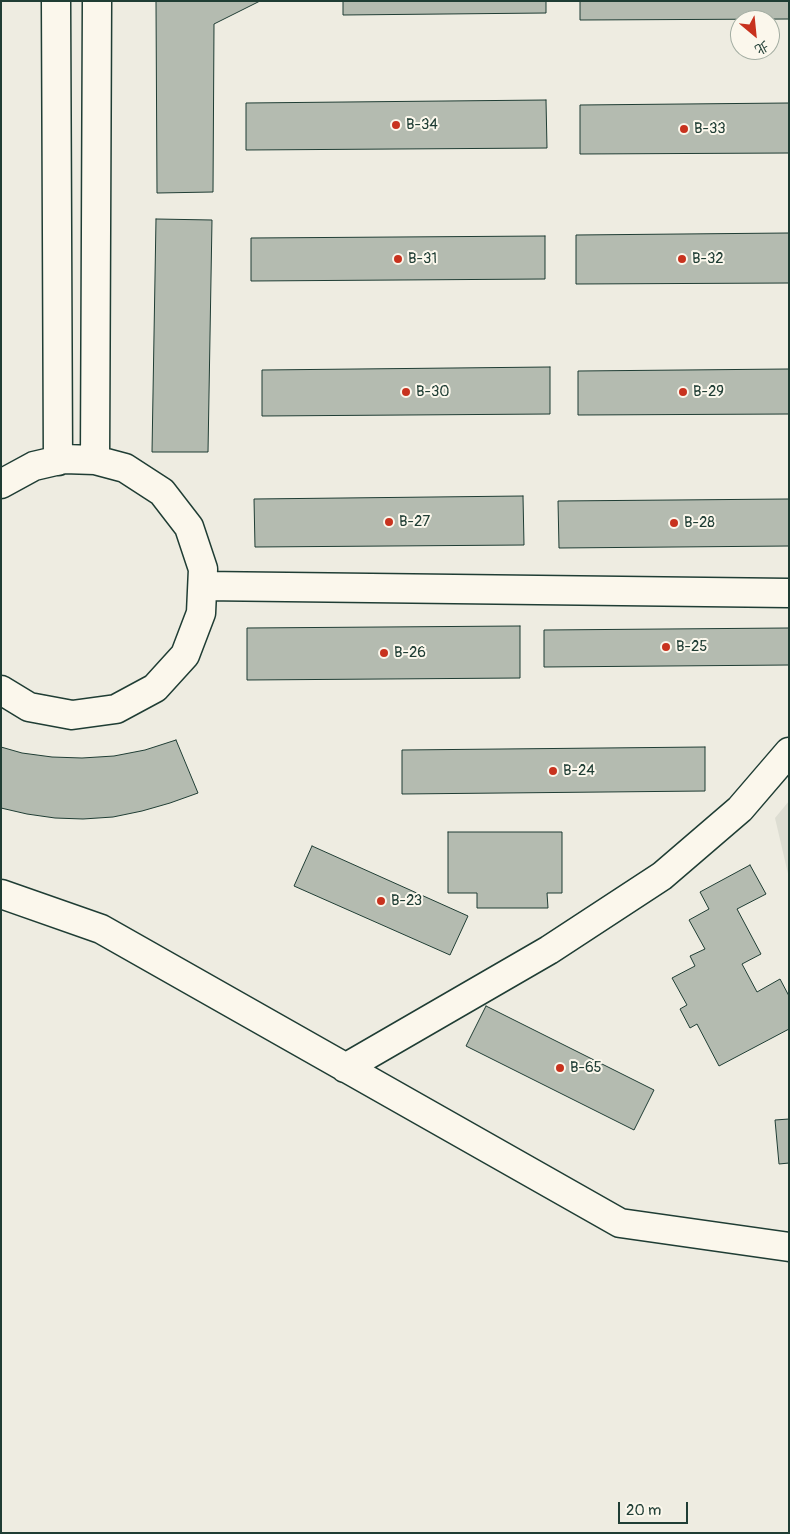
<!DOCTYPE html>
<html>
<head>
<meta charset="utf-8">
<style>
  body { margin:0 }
  #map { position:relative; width:790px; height:1534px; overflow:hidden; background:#eeece1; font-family:Pangolin,"LXGW WenKai TC",sans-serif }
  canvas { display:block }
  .frame { position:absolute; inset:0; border:2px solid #1f3d34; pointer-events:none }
  .north { position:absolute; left:730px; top:10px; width:50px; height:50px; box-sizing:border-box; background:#fbf7ec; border:1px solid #a3ada2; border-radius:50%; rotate:152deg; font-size:14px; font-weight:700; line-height:20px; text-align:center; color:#1f3d34 }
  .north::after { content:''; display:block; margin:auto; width:18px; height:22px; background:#c8321e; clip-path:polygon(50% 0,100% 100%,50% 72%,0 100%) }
  .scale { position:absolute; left:618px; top:1502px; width:70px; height:22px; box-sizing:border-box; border:2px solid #1f3d34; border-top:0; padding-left:6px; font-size:15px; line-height:18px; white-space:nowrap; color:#1f3d34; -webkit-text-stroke:4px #fbf7ec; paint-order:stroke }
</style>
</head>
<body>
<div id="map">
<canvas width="790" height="1534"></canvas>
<div class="frame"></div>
<div class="north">北</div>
<div class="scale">20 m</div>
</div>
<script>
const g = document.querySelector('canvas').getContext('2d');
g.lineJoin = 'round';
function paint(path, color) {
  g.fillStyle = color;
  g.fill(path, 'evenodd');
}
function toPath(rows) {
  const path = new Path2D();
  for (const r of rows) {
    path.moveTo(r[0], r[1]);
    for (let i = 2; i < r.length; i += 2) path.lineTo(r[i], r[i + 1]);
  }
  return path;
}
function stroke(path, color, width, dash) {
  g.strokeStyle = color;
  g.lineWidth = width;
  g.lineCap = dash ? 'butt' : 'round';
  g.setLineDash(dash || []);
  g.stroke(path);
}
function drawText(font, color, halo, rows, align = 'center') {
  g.font = font + ' Pangolin,sans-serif';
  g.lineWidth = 4;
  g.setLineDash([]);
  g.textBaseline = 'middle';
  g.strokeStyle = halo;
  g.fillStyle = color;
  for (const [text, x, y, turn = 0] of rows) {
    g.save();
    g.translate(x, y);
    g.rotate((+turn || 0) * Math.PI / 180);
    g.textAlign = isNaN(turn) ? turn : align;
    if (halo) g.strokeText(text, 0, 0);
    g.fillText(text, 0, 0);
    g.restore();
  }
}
paint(toPath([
  [789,801,789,878,775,818]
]), '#ddddd2');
const building = toPath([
  [156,1,260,1,214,24,213,192,157,193,156,1],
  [343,1,546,1,546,13,343,15,343,1],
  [580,1,789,1,789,19,580,20,580,1],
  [546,100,547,148,246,150,246,103,546,100],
  [789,103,789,153,580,154,580,105,789,103],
  [156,219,212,220,208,452,152,452,156,219],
  [789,233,789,283,576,284,576,235,789,233],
  [545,236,545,279,251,281,251,238,545,236],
  [550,367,550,414,262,416,262,370,550,367],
  [789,369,789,414,578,415,578,371,789,369],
  [523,496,524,545,255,547,254,499,523,496],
  [789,499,789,546,559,548,558,501,789,499],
  [520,626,520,678,247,680,247,628,520,626],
  [789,628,789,665,544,667,544,630,789,628],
  [176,740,198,793,170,803,142,811,113,817,83,819,55,818,27,814,1,808,1,747,22,753,52,757,82,758,114,756,145,750,176,740],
  [705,747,705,791,402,794,402,750,705,747],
  [448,832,562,832,562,893,547,893,548,908,477,908,477,893,448,893,448,832],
  [312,846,468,916,450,955,294,886,312,846],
  [750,865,766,894,737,909,761,954,742,964,757,992,780,979,789,996,789,1029,719,1066,697,1024,690,1028,680,1009,687,1005,672,978,695,966,690,956,705,949,689,920,709,909,700,892,750,865],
  [486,1006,654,1090,634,1130,466,1046,486,1006],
  [789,1119,789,1163,779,1164,775,1120,789,1119]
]);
paint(building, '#b4bbb0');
stroke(building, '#1f3d34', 1);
const street = toPath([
  [56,1,58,461],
  [95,460,97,1],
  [1,484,34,466,64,459,95,460,125,468,162,492,189,527,203,569,201,613,185,655,155,688,116,709,72,715,29,707,1,690],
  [203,586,789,593],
  [1,894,101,929,620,1223,789,1247],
  [345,1068,549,950,662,876,740,809,789,752]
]);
stroke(street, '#1f3d34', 31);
stroke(street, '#fbf7ec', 28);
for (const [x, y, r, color] of [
  [396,125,5,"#c8321e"],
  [684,129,5,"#c8321e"],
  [398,259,5,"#c8321e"],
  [682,259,5,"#c8321e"],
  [406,392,5,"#c8321e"],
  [683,392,5,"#c8321e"],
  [389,522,5,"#c8321e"],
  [674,523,5,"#c8321e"],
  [666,647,5,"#c8321e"],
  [384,653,5,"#c8321e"],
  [553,771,5,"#c8321e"],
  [381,901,5,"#c8321e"],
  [560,1068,5,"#c8321e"]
]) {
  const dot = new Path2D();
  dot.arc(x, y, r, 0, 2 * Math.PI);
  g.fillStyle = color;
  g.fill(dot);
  stroke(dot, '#fbf7ec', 2);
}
drawText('15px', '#1f3d34', '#fbf7ec', [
  ["B-34",406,125],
  ["B-33",694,129],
  ["B-31",408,259],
  ["B-32",692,259],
  ["B-30",416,392],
  ["B-29",693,392],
  ["B-27",399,522],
  ["B-28",684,523],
  ["B-25",676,647],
  ["B-26",394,653],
  ["B-24",563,771],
  ["B-23",391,901],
  ["B-65",570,1068]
], 'left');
</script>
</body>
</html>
